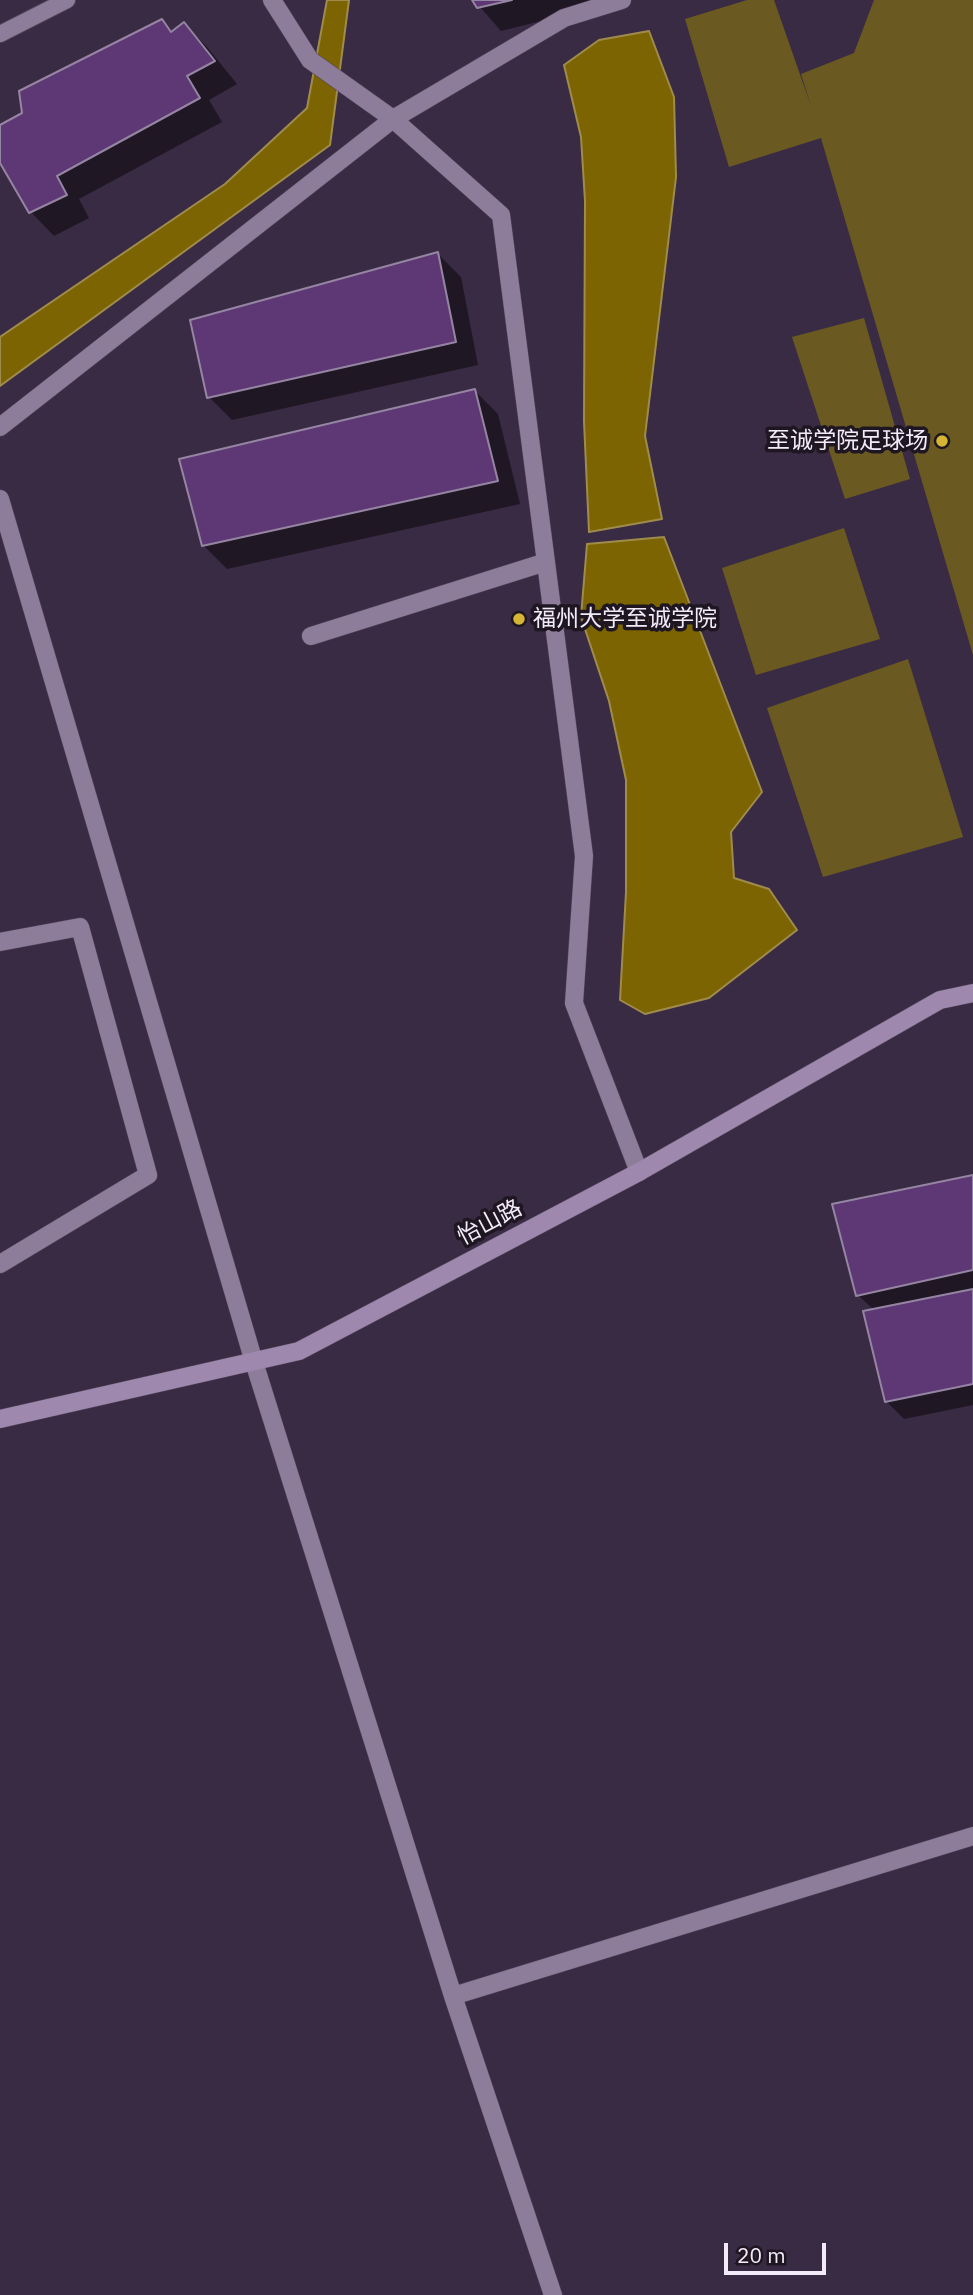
<!DOCTYPE html>
<html>
<head>
<meta charset="utf-8">
<style>
  body { margin:0 }
  #map { position:relative; width:973px; height:2295px; overflow:hidden; background:#3a2b44; font-family:"IBM Plex Sans",sans-serif }
  canvas { display:block }
  .scale { position:absolute; left:724px; top:2243px; width:102px; height:32px; box-sizing:border-box; border:4px solid #f3eafa; border-top:0; padding-left:9px; font-size:21px; line-height:24px; white-space:nowrap; color:#f3eafa; -webkit-text-stroke:5px #1e1722; paint-order:stroke }
</style>
</head>
<body>
<div id="map">
<canvas width="973" height="2295"></canvas>
<div class="scale">20 m</div>
</div>
<script>
const g = document.querySelector('canvas').getContext('2d');
g.lineJoin = 'round';
function paint(path, color) {
  g.fillStyle = color;
  g.fill(path, 'evenodd');
}
function toPath(rows) {
  const path = new Path2D();
  for (const r of rows) {
    path.moveTo(r[0], r[1]);
    for (let i = 2; i < r.length; i += 2) path.lineTo(r[i], r[i + 1]);
  }
  return path;
}
function stroke(path, color, width, dash) {
  g.strokeStyle = color;
  g.lineWidth = width;
  g.lineCap = dash ? 'butt' : 'round';
  g.setLineDash(dash || []);
  g.stroke(path);
}
function drawText(font, color, halo, rows, align = 'center') {
  g.font = font + ' "IBM Plex Sans","Noto Sans SC",sans-serif';
  g.lineWidth = 7;
  g.setLineDash([]);
  g.textBaseline = 'middle';
  g.strokeStyle = halo;
  g.fillStyle = color;
  for (const [text, x, y, turn = 0] of rows) {
    g.save();
    g.translate(x, y);
    g.rotate((+turn || 0) * Math.PI / 180);
    g.textAlign = isNaN(turn) ? turn : align;
    if (halo) g.strokeText(text, 0, 0);
    g.fillText(text, 0, 0);
    g.restore();
  }
}
paint(toPath([
  [747,0,774,0,811,106,801,74,854,53,874,0,973,0,973,655,821,138,729,167,685,19],
  [864,318,910,479,845,499,792,337],
  [844,528,880,639,756,675,722,568],
  [908,659,963,837,823,877,767,708]
]), '#6a5a21');
const water = toPath([
  [327,0,349,0,330,145,0,386,0,337,225,184,307,108,327,0],
  [649,31,674,97,676,177,645,436,662,519,589,532,584,421,585,201,581,137,564,65,599,40,649,31],
  [664,537,762,792,731,832,734,878,769,889,797,930,709,998,645,1014,620,1000,626,892,626,780,609,701,581,617,587,544,664,537]
]);
paint(water, '#7b6401');
stroke(water, '#9f8c4c', 2);
paint(toPath([
  [474,0,625,0,501,31],
  [162,21,173,32,184,24,207,47,237,84,209,100,222,122,79,199,89,218,54,236,31,212,0,160,0,127,24,113],
  [438,254,461,277,478,365,232,420,209,397],
  [475,391,498,414,520,504,227,569,204,546],
  [973,1176,973,1405,904,1419,886,1401,874,1310,858,1295]
]), '#0007');
const building = toPath([
  [472,0,512,0,477,8,472,0],
  [162,19,171,32,184,22,215,61,187,76,200,98,57,176,67,195,29,213,0,163,0,125,22,113,19,91,162,19],
  [438,252,456,342,207,398,190,320,438,252],
  [475,389,498,481,202,546,179,459,475,389],
  [973,1175,973,1270,856,1296,832,1204,973,1175],
  [973,1289,973,1384,885,1402,863,1311,973,1289]
]);
paint(building, '#5d3874');
stroke(building, '#9585a2', 2);
const lane = toPath([
  [0,34,67,0]
]);
const street = toPath([
  [272,0,310,60,393,119,501,215,584,856,574,1003,639,1172],
  [0,427,393,119,564,18,622,0],
  [0,499,254,1362,453,1996,553,2295],
  [311,636,546,562],
  [0,942,80,927,148,1175,0,1264],
  [453,1996,973,1836]
]);
const secondary = toPath([
  [0,1419,299,1351,639,1172,940,1000,973,993]
]);
stroke(lane, '#53475c', 18);
stroke(street, '#53475c', 19);
stroke(secondary, '#53475c', 19);
stroke(lane, '#8e7d9a', 16);
stroke(street, '#8e7d9a', 18);
stroke(secondary, '#9e88ae', 18);
for (const [x, y, r, color] of [
  [942,441,7,"#d6b534"],
  [519,619,7,"#d6b534"]
]) {
  const dot = new Path2D();
  dot.arc(x, y, r, 0, 2 * Math.PI);
  g.fillStyle = color;
  g.fill(dot);
  stroke(dot, '#1e1722', 2.5);
}
drawText('23px', '#f3eafa', '#1e1722', [
  ["至诚学院足球场",928,441],
  ["福州大学至诚学院",533,619,"left"]
], 'right');
drawText('23px', '#f3eafa', '#1e1722', [
  ["怡山路",490,1223,-28]
]);
</script>
</body>
</html>
